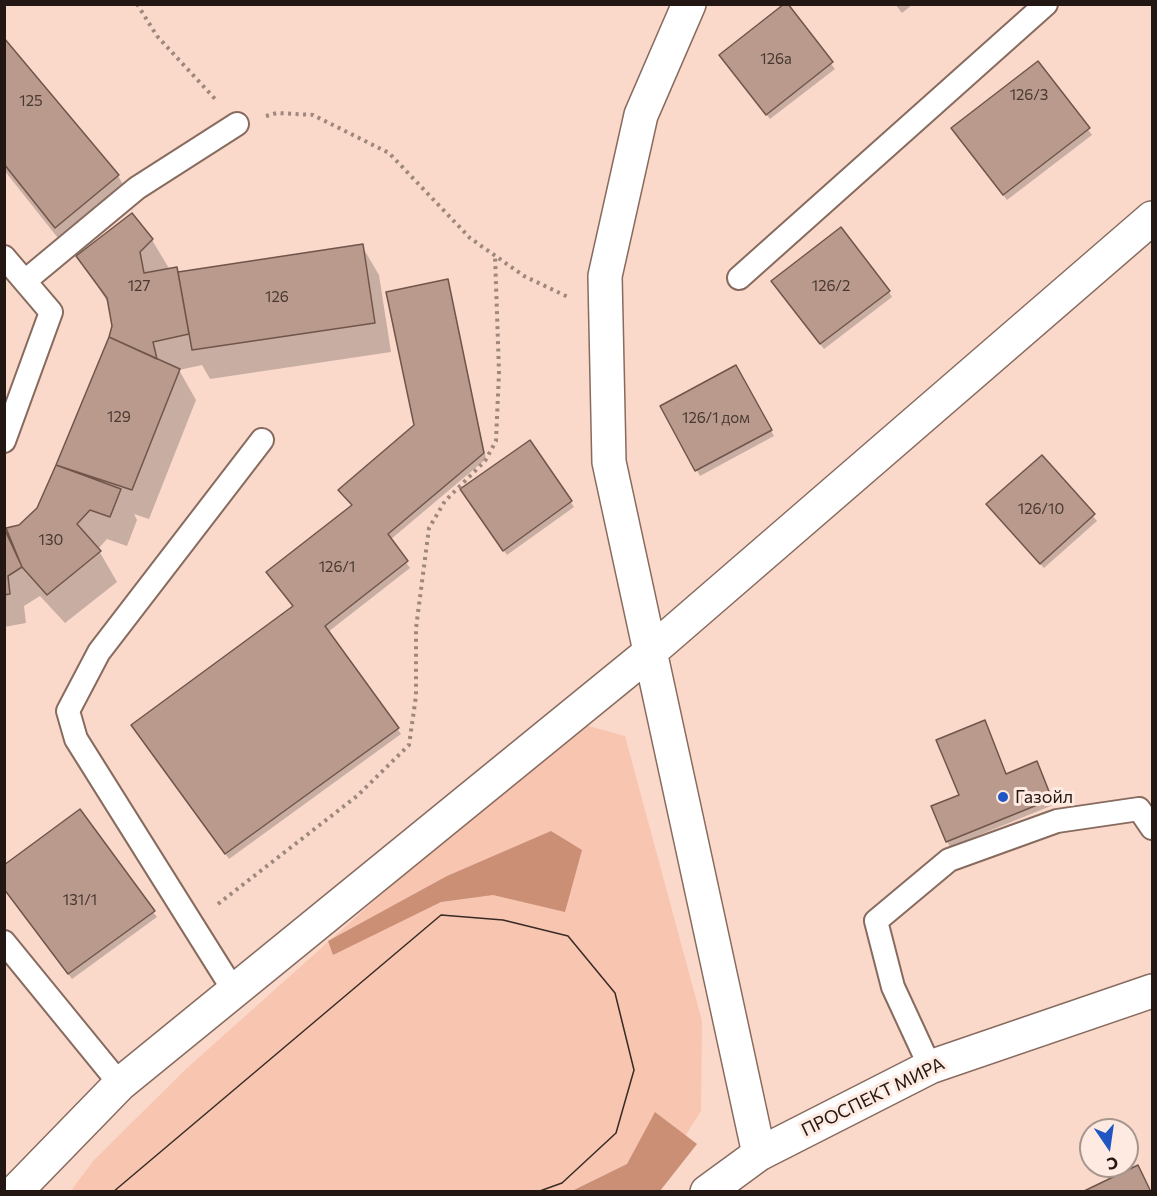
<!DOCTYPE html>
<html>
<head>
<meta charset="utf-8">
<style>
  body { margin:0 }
  #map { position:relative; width:1157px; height:1196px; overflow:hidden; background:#fad9cb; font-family:Commissioner,sans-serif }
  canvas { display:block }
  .frame { position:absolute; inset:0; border:6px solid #221712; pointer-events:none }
  .north { position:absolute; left:1079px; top:1118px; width:60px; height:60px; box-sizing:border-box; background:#feeae1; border:2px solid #a6968e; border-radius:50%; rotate:167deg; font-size:16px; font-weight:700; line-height:24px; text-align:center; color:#221712 }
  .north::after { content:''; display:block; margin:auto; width:21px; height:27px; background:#2056c2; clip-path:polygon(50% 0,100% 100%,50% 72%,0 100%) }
</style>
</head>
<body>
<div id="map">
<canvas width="1157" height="1196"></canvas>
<div class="frame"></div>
<div class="north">С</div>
</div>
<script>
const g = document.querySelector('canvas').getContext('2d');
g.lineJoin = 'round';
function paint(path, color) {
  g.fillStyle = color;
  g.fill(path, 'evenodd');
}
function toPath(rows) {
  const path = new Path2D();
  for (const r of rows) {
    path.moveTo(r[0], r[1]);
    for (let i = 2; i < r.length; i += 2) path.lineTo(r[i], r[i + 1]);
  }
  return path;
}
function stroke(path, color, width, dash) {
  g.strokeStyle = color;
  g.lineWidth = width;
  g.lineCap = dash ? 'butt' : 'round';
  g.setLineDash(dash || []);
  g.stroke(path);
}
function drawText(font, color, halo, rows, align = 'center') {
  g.font = font + ' Commissioner,sans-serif';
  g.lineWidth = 6;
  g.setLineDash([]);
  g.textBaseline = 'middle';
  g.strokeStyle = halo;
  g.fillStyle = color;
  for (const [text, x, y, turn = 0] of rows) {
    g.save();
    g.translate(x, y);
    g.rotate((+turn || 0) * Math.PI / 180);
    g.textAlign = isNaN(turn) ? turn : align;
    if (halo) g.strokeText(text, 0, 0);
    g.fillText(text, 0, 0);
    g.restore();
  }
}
paint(toPath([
  [574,722,625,736,702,1021,701,1111,658,1179,633,1192,70,1192,94,1160,186,1069]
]), '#f8c5b0');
paint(toPath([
  [551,831,582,850,565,912,493,895,441,902,333,955,328,941,447,876],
  [655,1112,697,1144,660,1191,572,1191,627,1164]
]), '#cb8f76');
paint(toPath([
  [895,4,913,4,902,13],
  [786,5,835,69,770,119,724,61],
  [4,41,118,176,135,205,82,250,83,252,132,215,152,240,170,270,176,269,179,274,362,246,379,275,391,352,210,379,202,365,179,370,196,400,149,519,134,514,137,520,127,546,107,539,98,549,117,582,65,623,40,596,24,606,26,623,4,627,4,529,19,526,38,509,114,326,110,306,77,254,73,257,4,170],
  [1038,63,1092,135,1007,200,956,134],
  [447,280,486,459,390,540,410,568,328,632,401,734,229,859,136,731,294,607,353,506,415,425],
  [776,287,889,292,892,297,824,349],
  [736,367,774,436,700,476,662,407],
  [529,442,574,507,507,555,465,495],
  [1042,457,1097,521,1044,568,991,509],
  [1039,769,1053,805,950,847,947,841,961,796,1006,776],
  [4,888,153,912,157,917,72,979]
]), '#0003');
const building = toPath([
  [784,4,788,4,833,62,766,115,719,55,784,4],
  [4,38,119,175,55,228,4,164,4,38],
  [1038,61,1090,128,1003,195,951,128,1038,61],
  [132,213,153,239,140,252,144,273,177,267,189,334,153,342,157,359,109,337,112,326,107,298,76,256,132,213],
  [841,227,890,291,820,344,771,281,841,227],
  [363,244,375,323,192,350,178,272,363,244],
  [448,279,484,453,388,534,408,561,325,626,399,728,225,854,131,725,293,606,266,572,352,505,338,490,414,425,386,292,448,279],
  [109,337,180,369,132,490,56,465,109,337],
  [736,365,772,430,695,471,660,406,736,365],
  [530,440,572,501,503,551,460,489,530,440],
  [1042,455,1095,514,1040,564,986,504,1042,455],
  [56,465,121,489,110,517,90,510,77,524,101,551,47,595,22,567,6,528,19,525,37,508,56,465],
  [4,528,22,567,8,576,10,594,4,595,4,528],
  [985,720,1006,774,1037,761,1052,799,946,842,931,806,959,795,936,740,985,720],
  [80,809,155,911,68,974,4,889,4,865,80,809],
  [1138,1165,1151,1192,1082,1192,1138,1165]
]);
paint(building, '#b99a8d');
stroke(building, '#71554a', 1.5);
const service = toPath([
  [4,257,51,312,4,441],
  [739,278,1046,4],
  [25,281,137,188,237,124],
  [4,942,120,1084],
  [234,991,76,739,68,711,99,652,262,440],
  [930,1067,893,987,876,921,949,860,1057,821,1139,809,1152,828]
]);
const minor = toPath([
  [689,4,641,115,605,276,609,462,759,1154],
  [15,1192,120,1084,649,653,1152,218]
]);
const secondary = toPath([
  [707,1192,759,1154,930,1067,1152,991]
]);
stroke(service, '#886b5f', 26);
stroke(minor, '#886b5f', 36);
stroke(secondary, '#886b5f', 36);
stroke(toPath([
  [137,4,157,36,216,100],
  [266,116,277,113,313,115,389,153,470,238,524,276,568,297],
  [218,904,357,796,409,745,416,696,416,628,429,528,445,501,485,461,496,441,499,372,495,255]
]), '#9e877d', 4, [3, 4.5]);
stroke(service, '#fff', 22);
stroke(minor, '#fff', 33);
stroke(secondary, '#fff', 33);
stroke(toPath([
  [113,1192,441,915,503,920,568,936,615,993,634,1070,616,1133,562,1183,537,1192]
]), '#382b25', 1.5);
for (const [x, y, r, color] of [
  [1003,797,6,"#2056c2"]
]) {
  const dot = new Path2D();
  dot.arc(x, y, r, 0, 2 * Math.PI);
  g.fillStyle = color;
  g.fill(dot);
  stroke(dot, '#feeae1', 2);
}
drawText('15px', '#483831', null, [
  ["126а",776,59],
  ["126/3",1029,95],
  ["125",31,101],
  ["127",139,286],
  ["126/2",831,286],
  ["126",277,297],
  ["129",119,417],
  ["126/1 дом",716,418],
  ["126/10",1041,509],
  ["130",51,540],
  ["126/1",337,567],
  ["131/1",80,900]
]);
drawText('18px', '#221712', '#feeae1', [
  ["Газойл",1015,797]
], 'left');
drawText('18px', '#221712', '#feeae1', [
  ["ПРОСПЕКТ МИРА",873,1097,-26]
]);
</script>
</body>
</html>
